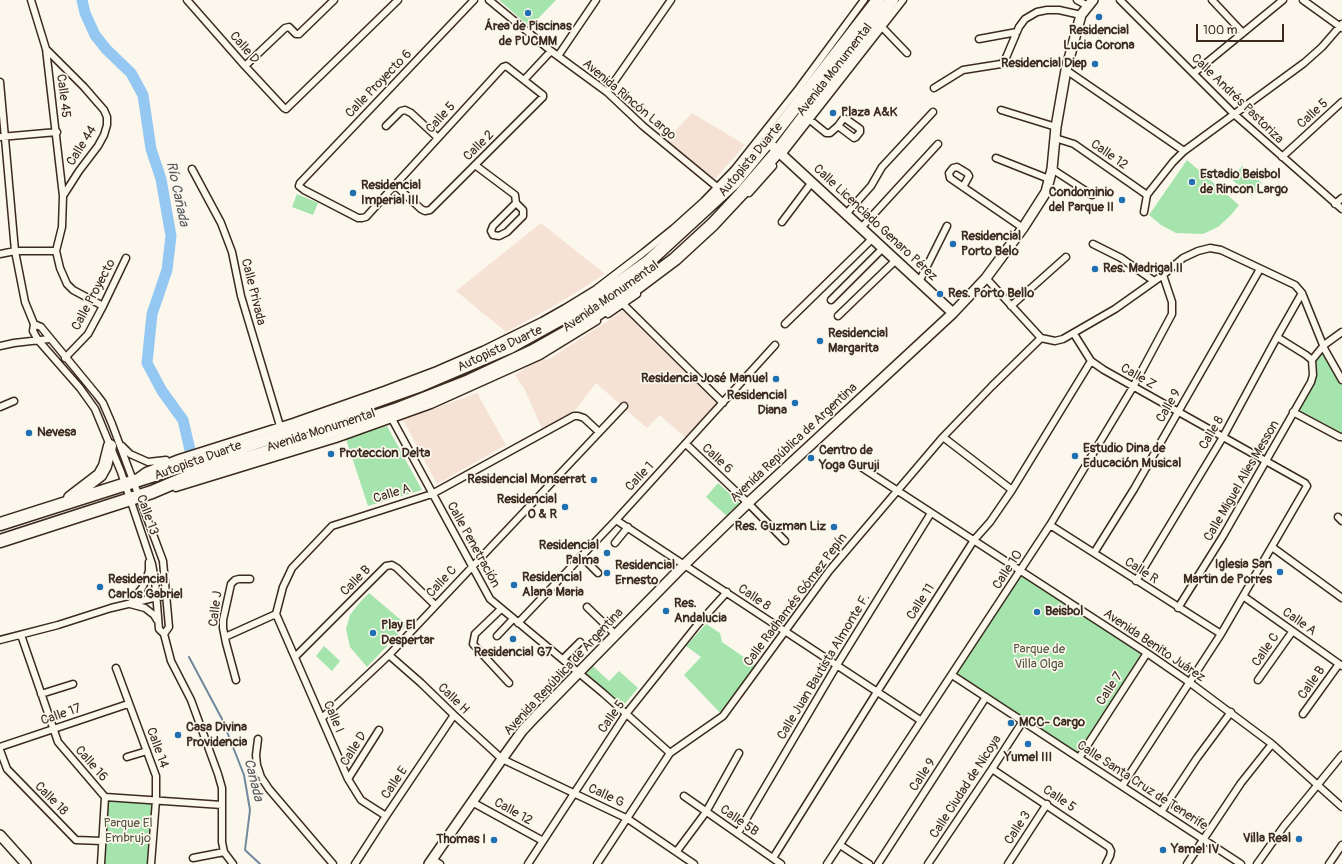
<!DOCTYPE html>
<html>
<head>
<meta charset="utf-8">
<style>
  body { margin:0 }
  #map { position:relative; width:1342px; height:864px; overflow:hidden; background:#fbf7ec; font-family:Pangolin,sans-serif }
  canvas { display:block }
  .scale { position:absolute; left:1196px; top:24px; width:88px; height:18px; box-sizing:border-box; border:2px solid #3b2a1e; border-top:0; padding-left:5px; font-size:12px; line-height:14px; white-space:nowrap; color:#3b2a1e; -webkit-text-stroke:3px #fbf7ec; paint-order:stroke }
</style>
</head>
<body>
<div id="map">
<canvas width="1342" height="864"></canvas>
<div class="scale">100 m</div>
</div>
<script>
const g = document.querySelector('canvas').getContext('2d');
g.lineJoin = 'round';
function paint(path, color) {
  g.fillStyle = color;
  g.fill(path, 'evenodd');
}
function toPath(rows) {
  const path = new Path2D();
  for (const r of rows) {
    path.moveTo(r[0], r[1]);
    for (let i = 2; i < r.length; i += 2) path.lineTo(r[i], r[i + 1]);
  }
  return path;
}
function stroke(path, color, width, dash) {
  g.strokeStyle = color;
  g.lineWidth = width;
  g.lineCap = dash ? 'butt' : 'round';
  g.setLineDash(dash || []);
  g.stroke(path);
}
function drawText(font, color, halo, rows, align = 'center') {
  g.font = font + ' Pangolin,sans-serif';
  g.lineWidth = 3.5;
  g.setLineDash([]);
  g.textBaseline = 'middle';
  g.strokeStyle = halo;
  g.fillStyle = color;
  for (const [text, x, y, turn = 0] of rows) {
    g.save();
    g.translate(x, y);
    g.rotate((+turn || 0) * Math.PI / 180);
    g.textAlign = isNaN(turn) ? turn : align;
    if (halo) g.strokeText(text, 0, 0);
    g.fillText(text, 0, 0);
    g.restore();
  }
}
paint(toPath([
  [692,113,745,145,715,179,666,141],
  [541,223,605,274,556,305,506,332,456,291],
  [623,311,717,404,689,441,660,415,647,428,596,383,575,410,542,429,525,390,515,375,538,360,549,359],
  [477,393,506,445,437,484,403,420]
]), '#f5e2d4');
paint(toPath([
  [499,0,556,0,530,27],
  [1187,160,1239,205,1231,215,1218,227,1203,234,1176,233,1161,225,1149,215],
  [1242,166,1262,183,1252,196,1231,179],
  [297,194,318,203,313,215,292,207],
  [1324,345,1342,380,1342,437,1293,412,1311,382,1312,360],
  [387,426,422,490,368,506,346,439],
  [718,483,742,505,729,518,706,497],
  [1021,571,1147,653,1079,758,952,675],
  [369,593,407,625,367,667,350,647,346,629,350,615,360,602],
  [706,624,720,633,722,642,758,667,723,716,684,675,701,657,686,646],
  [324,646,340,661,332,671,316,656],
  [593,666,609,681,619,671,638,688,623,706,586,674],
  [105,797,156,800,151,864,101,864]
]), '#a5e4ac');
stroke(toPath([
  [189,657,222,719,244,775,250,810,245,850,260,864]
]), '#70899d', 2);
stroke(toPath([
  [82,0,85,13,95,35,106,49,131,73,143,95,151,149,161,179,171,236,167,270,152,314,147,363,162,391,183,420,190,450]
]), '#94c8f2', 11);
const minor = toPath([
  [31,0,46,49,63,196,62,227,56,251,60,268,67,284,73,290,103,306],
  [187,0,245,66,284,108,286,109,398,0],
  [489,0,551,51,607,92,643,126,717,187],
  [1077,0,1088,6],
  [1120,0,1234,114,1342,209],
  [1212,0,1243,33],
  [1303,0,1342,28],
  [882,27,907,53],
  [979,39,1017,32],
  [46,49,84,87,104,110,107,117,107,125,104,135,98,146,79,171,63,196],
  [558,56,596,0],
  [245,66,285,28,289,27,296,34,299,34,334,0],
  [1066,70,1184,151],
  [1194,73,1283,0],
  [524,80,551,51],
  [0,82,15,251,25,302,34,324,33,331,38,340,80,388,95,409,121,472,152,564,155,580,159,629,164,634,171,661,191,700,218,774,222,788,222,842,224,852,233,864],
  [934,88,963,70,1001,64,1005,60,1019,27,1025,19,1037,12,1047,10,1059,10,1081,15],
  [607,92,671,0],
  [1001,110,1056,127],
  [810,120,826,133,830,133,838,126,854,138,856,137,860,132,860,129,846,119,843,119,838,126],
  [386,126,401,111,405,110,411,113,438,138],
  [0,137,57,132],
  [1055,138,1074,144,1147,195],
  [784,152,903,0],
  [1282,157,1342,102],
  [996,158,1049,179],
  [475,165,515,195,516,203,523,210,523,216,507,232,499,236,493,235,491,231,493,226,516,203],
  [192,169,221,223,232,252,241,296,280,426],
  [1052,169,1092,195],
  [395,185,421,209,425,211,430,210,543,97,543,95,506,66,503,67,395,185,366,217,362,218,358,218,304,190,299,186,300,183,474,0],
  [963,187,969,176,967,173,957,167,953,168,949,173,950,178,1023,228],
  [749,193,773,166],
  [1335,204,1342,198],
  [1144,212,1147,195,1150,191,1173,162,1184,151,1304,63,1322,47,1342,24],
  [846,214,871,186,882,167,933,112],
  [782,222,812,182],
  [861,228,938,144],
  [1093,244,1121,258,1154,281],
  [0,254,15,251,56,251],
  [986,278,1041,338,1055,341,1063,339,1115,309,1163,275,1183,258,1198,251,1210,248,1221,250,1295,285,1302,293,1325,350,1342,380],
  [919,282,947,226],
  [831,300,883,248],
  [623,304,723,403],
  [1011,306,1066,257],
  [608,314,637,294],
  [838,316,896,260],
  [34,324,41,327,97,395,103,403,112,424,163,561,169,627,164,634],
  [785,324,873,238],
  [1074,334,1091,361,1104,370,1305,483,1307,486,1221,634,1122,786],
  [1277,337,1306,355,1312,360],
  [0,346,14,343,49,339],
  [65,358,88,334,103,306,126,258],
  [1312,360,1324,345,1342,332],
  [0,407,14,401],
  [1293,412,1340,437,1342,437],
  [392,419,490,599,603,693,670,753],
  [943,437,1012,490],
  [686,444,748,503,785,541],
  [122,446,130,454,148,462,166,460],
  [861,467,1147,653,1189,682,1272,744,1342,807],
  [139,476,146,471,179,458,293,422,384,390,437,370,483,350,542,321,565,308,596,289,643,253,674,228,704,201,734,170,799,88,864,0],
  [176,488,336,439,431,405,540,356,597,321],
  [1338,517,1342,521],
  [616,520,920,720],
  [1050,525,1221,634],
  [615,543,628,527],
  [1272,547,1342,598],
  [1094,553,1134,489,1260,269],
  [581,556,598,573],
  [149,562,149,571,146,580,142,588,130,604,145,608,154,615,157,620],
  [1136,581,1223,437,1277,337,1302,293],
  [1243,596,1342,666],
  [587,607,616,635],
  [1178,608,1223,536,1311,382,1313,375,1312,360],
  [501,609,475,634,473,644,509,683],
  [276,614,348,779,361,800,386,816],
  [518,623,616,520,775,345],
  [21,635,58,742,105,797,222,805],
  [497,636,513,619],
  [225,637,276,614,283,587,292,568,332,526,432,494,574,416,578,416,584,418,599,432],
  [0,640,58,625,111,608,166,595],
  [389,655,421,683,454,715,502,759,628,819,694,864],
  [295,657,386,566,392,565,397,568,435,605],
  [563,659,580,642],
  [116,668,156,776,156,800,151,864],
  [952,675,1241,864],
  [236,680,226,643,223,628,223,620,231,584,235,580,239,579,250,579],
  [1258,680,1292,632],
  [41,694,73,684],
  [1303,714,1339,664],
  [322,718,389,655,624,406],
  [258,739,256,755,257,765,261,777,269,789,333,864],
  [0,747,128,704],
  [0,750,7,769,76,840,102,841],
  [127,757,147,751],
  [1079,758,1147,653],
  [992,769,1109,847,1111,851,1110,856,1106,864],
  [348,779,379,730],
  [684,796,781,864],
  [472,802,543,841],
  [1161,812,1197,758,1231,712],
  [738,833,837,665,931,513],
  [840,845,869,864],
  [677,851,706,812,739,753],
  [193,858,224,852],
  [773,858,877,692,974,540,990,522,1012,490,1091,361],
  [432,859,440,864],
  [101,864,105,797],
  [355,864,386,816,454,715],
  [528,864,626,714,698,624,727,592],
  [597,864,670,753,723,716,829,571,943,437,992,386,1041,338],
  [827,864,1050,525,1133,387,1172,314,1172,302,1163,275],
  [878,864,986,697],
  [928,864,992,769,1023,721],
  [1008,864,1047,804],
  [1187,864,1241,783,1272,744],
  [1257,864,1284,826,1342,755],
  [1329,864,1342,845]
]);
const secondary = toPath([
  [768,142,953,313],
  [0,835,26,864],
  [429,864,502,759,522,731,536,716,685,564,748,503,953,313,986,278,1023,228,1046,192,1052,169,1056,127,1066,70,1081,15,1093,0]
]);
const motorway = toPath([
  [70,498,100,475,105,466,110,446],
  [0,524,283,434,421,385,510,347,593,301,648,262,735,182,768,142,878,0],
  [0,541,152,492,192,475,306,440,395,410,469,381,533,351,590,319,639,286,675,259,713,224,741,194,778,151,892,0]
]);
stroke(minor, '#3b2a1e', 9);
stroke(secondary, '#3b2a1e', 12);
stroke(motorway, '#3b2a1e', 15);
stroke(minor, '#fbf7ec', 6);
stroke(secondary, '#fbf7ec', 9);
stroke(motorway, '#fbf7ec', 12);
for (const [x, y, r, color] of [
  [528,13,4,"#1f6fb2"],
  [1099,17,4,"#1f6fb2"],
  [1095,64,4,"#1f6fb2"],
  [833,113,4,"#1f6fb2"],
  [1192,182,4,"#1f6fb2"],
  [353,193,4,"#1f6fb2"],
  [1122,200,4,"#1f6fb2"],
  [953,244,4,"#1f6fb2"],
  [1095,269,4,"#1f6fb2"],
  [940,294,4,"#1f6fb2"],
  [820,341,4,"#1f6fb2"],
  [776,379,4,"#1f6fb2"],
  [795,403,4,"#1f6fb2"],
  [29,433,4,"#1f6fb2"],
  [331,454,4,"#1f6fb2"],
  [1075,456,4,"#1f6fb2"],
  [811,458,4,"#1f6fb2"],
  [594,480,4,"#1f6fb2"],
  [565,507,4,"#1f6fb2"],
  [834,527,4,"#1f6fb2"],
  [607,553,4,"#1f6fb2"],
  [1280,572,4,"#1f6fb2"],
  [607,573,4,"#1f6fb2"],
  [514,585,4,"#1f6fb2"],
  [100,587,4,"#1f6fb2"],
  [666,611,4,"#1f6fb2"],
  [1037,612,4,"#1f6fb2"],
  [373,633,4,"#1f6fb2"],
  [513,639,4,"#1f6fb2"],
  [1011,723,4,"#1f6fb2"],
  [178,735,4,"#1f6fb2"],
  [1028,744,4,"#1f6fb2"],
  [1299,839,4,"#1f6fb2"],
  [494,840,4,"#1f6fb2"],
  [1163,850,4,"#1f6fb2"]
]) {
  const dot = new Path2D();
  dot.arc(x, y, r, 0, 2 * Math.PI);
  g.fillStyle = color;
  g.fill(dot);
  stroke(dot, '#fbf7ec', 1.5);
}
drawText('bold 13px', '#3b2a1e', '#fbf7ec', [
  ["Área de Piscinas",528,27,"center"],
  ["de PUCMM",528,42,"center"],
  ["Residencial",1099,31,"center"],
  ["Lucia Corona",1099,46,"center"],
  ["Residencial Diep",1087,64,"right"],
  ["Plaza A&K",841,113],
  ["Estadio Beisbol",1200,175],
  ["de Rincon Largo",1200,190],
  ["Residencial",361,186],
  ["Imperial III",361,201],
  ["Condominio",1114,193,"right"],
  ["del Parque II",1114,208,"right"],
  ["Residencial",961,237],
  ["Porto Belo",961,252],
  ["Res. Madrigal II",1103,269],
  ["Res. Porto Bello",948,294],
  ["Residencial",828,334],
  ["Margarita",828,349],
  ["Residencia José Manuel",768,379,"right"],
  ["Residencial",787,396,"right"],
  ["Diana",787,411,"right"],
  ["Nevesa",37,433],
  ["Estudio Dina de",1083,449],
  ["Educación Musical",1083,464],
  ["Centro de",819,451],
  ["Yoga Guruji",819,466],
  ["Proteccion Delta",339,454],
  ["Residencial Monserrat",586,480,"right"],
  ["Residencial",557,500,"right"],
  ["O & R",557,515,"right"],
  ["Res. Guzman Liz",826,527,"right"],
  ["Residencial",599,546,"right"],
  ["Palma",599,561,"right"],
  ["Iglesia San",1272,565,"right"],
  ["Martin de Porres",1272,580,"right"],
  ["Residencial",615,566],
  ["Ernesto",615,581],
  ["Residencial",522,578],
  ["Alana Maria",522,593],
  ["Residencial",108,580],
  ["Carlos Gabriel",108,595],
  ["Res.",674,604],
  ["Andalucia",674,619],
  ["Beisbol",1045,612],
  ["Play El",381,626],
  ["Despertar",381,641],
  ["Residencial G7",513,653,"center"],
  ["MCC- Cargo",1019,723],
  ["Casa Divina",186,728],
  ["Providencia",186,743],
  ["Yumel III",1028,758,"center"],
  ["Villa Real",1291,839,"right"],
  ["Thomas I",486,840,"right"],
  ["Yamel IV",1171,850]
], 'left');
drawText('13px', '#3b2a1e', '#fbf7ec', [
  ["Calle D",244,48,49],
  ["Avenida Monumental",835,70,-52],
  ["Calle Proyecto 6",379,84,-46],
  ["Calle 45",63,96,83],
  ["Calle Andrés Pastoriza",1237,99,44],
  ["Avenida Rincón Largo",629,100,40],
  ["Calle 5",1313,114,-43],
  ["Calle 5",441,118,-48],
  ["Calle 44",82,146,-58],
  ["Calle 2",479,146,-45],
  ["Calle 12",1109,155,35],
  ["Autopista Duarte",751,160,-50],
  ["Calle Licenciado Genaro Pérez",875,223,43],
  ["Calle Privada",253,292,76],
  ["Calle Proyecto",94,295,-62],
  ["Avenida Monumental",611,297,-35],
  ["Autopista Duarte",500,349,-25],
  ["Calle Z",1138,377,30],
  ["Calle 9",1169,406,-60],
  ["Avenida Monumental",321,431,-18],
  ["Calle 8",1212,433,-60],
  ["Avenida República de Argentina",794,443,-43],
  ["Calle 6",717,459,43],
  ["Autopista Duarte",198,461,-20],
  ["Calle 1",640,477,-47],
  ["Calle Miguel Alies Messon",1242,481,-60],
  ["Calle A",392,494,-17],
  ["Calle 13",147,515,70],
  ["Calle Penetración",473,545,61],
  ["Calle 10",1008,570,-57],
  ["Calle R",1141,571,33],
  ["Calle B",356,581,-45],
  ["Calle C",442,582,-47],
  ["Calle 8",754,598,34],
  ["Calle Radhamés Gómez Pepín",796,600,-53],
  ["Calle 11",921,602,-57],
  ["Calle J",216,609,-83],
  ["Calle A",1299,622,35],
  ["Avenida Benito Juárez",1154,646,34],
  ["Calle C",1266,650,-55],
  ["Calle Juan Bautista Almonte F.",824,667,-59],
  ["Avenida República de Argentina",564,672,-47],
  ["Calle B",1312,683,-55],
  ["Calle 7",1110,689,-57],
  ["Calle H",453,699,44],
  ["Calle 17",61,715,-19],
  ["Calle I",333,717,67],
  ["Calle 5",612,717,-55],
  ["Calle 14",157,748,70],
  ["Calle D",354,749,-58],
  ["Calle 16",91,764,49],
  ["Calle 9",923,775,-57],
  ["Calle E",395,783,-56],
  ["Calle Santa Cruz de Tenerife",1142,786,33],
  ["Calle Ciudad de Nicoya",966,787,-57],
  ["Calle G",606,796,25],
  ["Calle 18",51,799,45],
  ["Calle 5",1059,799,34],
  ["Calle 12",513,812,29],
  ["Calle 5B",739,821,35],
  ["Calle 3",1018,828,-57]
]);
drawText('13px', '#565842', '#fbf7ec', [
  ["Parque de",1039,650],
  ["Villa Olga",1039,665],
  ["Parque El",128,824],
  ["Embrujo",128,839]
]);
drawText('italic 14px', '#56595e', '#fbf7ec', [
  ["Río Cañada",177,194,78],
  ["Cañada",253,780,76]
]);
</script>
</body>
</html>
